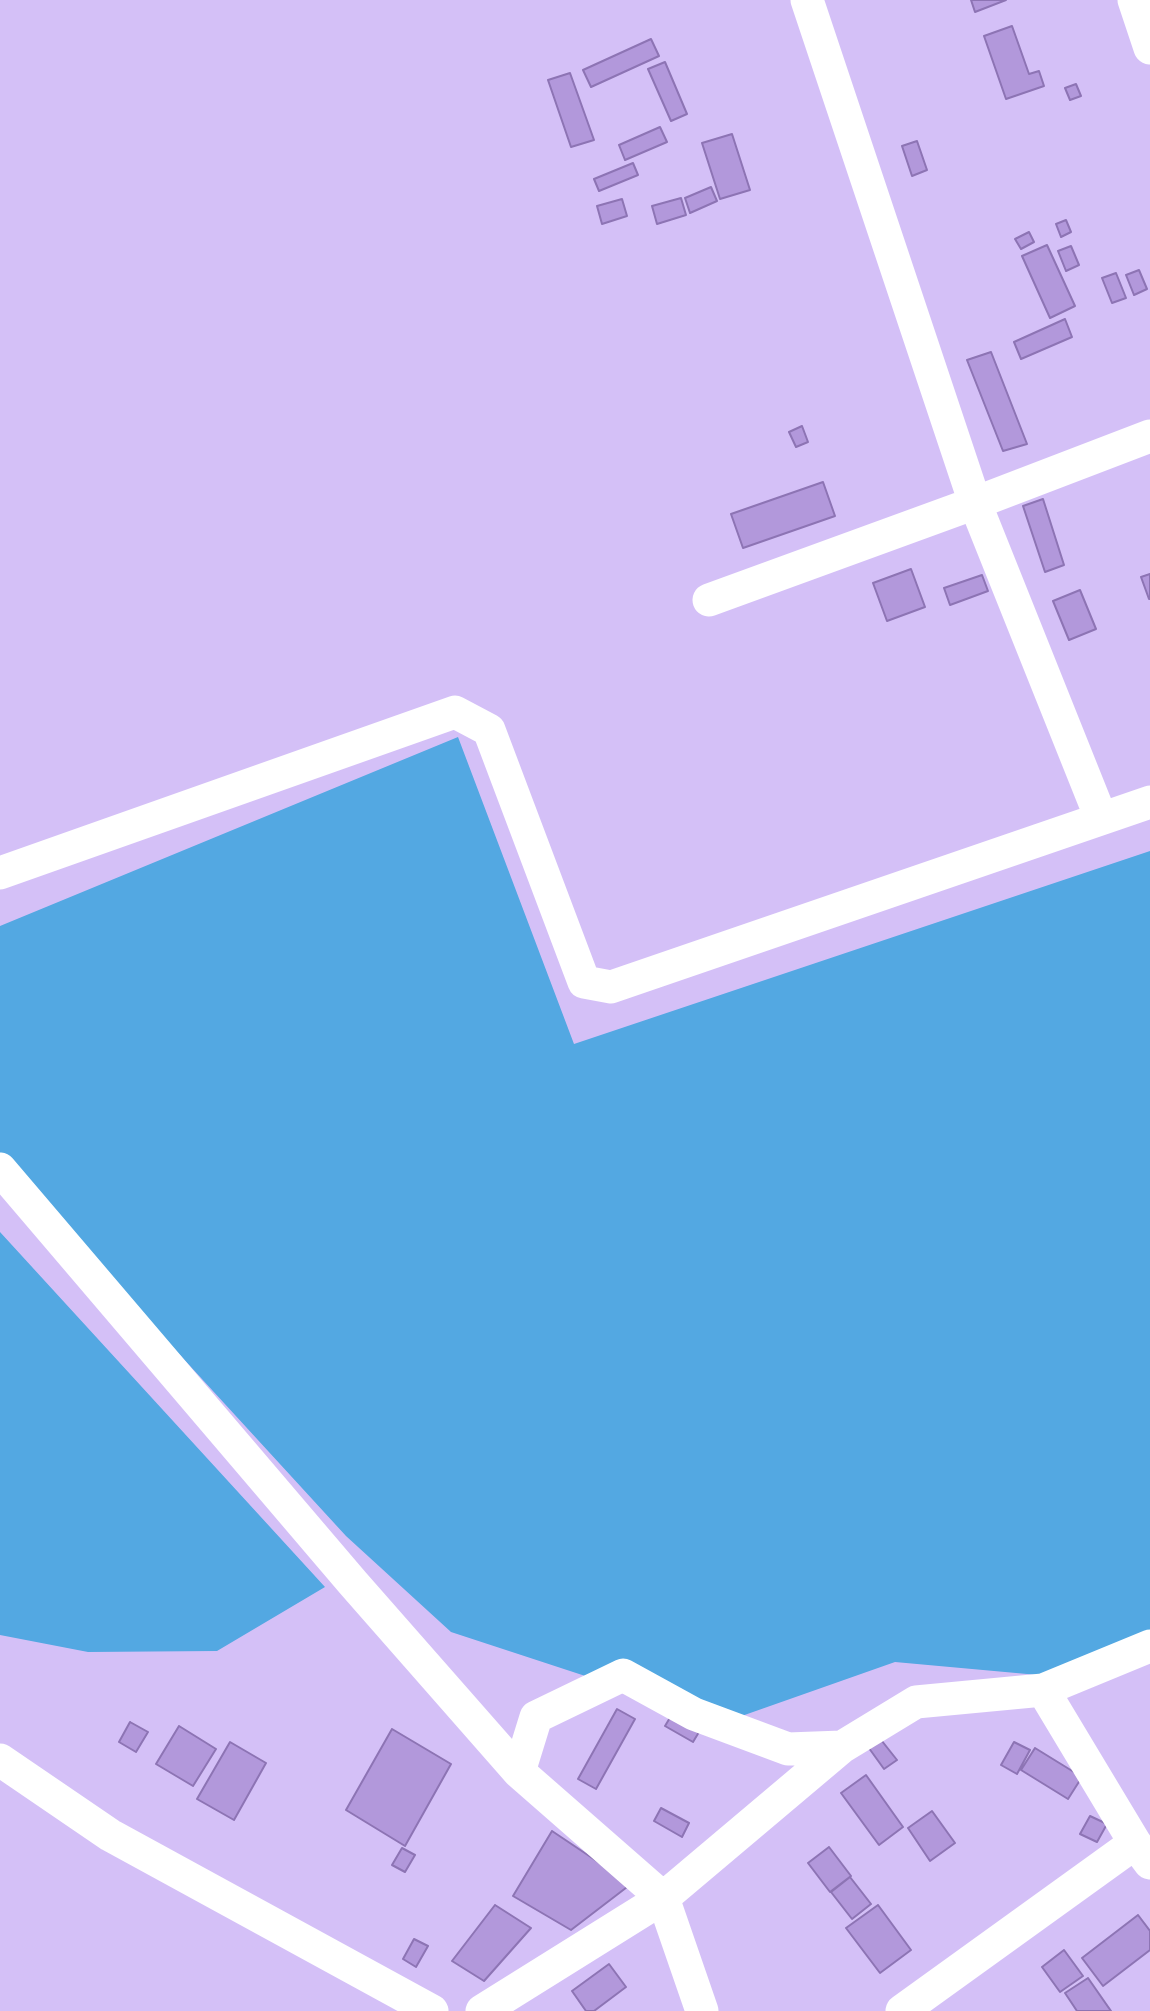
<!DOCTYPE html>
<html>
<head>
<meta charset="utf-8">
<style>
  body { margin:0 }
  canvas { display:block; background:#d4c0f7 }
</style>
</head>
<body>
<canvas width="1150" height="2011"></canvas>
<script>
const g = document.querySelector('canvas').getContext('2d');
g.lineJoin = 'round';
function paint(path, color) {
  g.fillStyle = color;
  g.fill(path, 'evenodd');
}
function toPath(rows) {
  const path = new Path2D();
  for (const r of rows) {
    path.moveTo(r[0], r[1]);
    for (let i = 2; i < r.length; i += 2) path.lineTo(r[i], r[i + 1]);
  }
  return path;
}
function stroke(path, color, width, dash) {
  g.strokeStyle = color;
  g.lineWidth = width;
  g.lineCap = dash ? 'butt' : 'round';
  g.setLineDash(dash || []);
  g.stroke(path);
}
paint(toPath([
  [458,737,574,1044,1150,851,1150,1631,1071,1678,895,1662,736,1718,628,1690,451,1632,346,1536,13,1173,0,1156,0,926],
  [0,1232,325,1587,217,1651,88,1652,0,1635]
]), '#53a8e2');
const building = toPath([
  [971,0,1006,0,975,12,971,0],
  [1012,26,1029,74,1039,71,1044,86,1006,99,984,36,1012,26],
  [651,39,659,56,591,87,583,70,651,39],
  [665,62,687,114,671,121,648,69,665,62],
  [570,73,594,140,571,147,548,80,570,73],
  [1076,84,1081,96,1070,100,1065,88,1076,84],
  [660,127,667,142,625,160,619,145,660,127],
  [732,134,750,190,720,199,702,143,732,134],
  [917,141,927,170,912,176,902,146,917,141],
  [633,163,638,175,599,191,594,179,633,163],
  [711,187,717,201,690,213,685,198,711,187],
  [681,198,686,215,657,224,652,206,681,198],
  [622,199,627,216,602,224,597,206,622,199],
  [1066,220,1071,232,1061,237,1056,224,1066,220],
  [1029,232,1034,242,1021,249,1015,239,1029,232],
  [1047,245,1075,306,1050,318,1022,256,1047,245],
  [1071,246,1079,265,1066,271,1058,251,1071,246],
  [1139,270,1147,289,1134,295,1126,275,1139,270],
  [1116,273,1126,298,1112,303,1102,278,1116,273],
  [1065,319,1072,337,1021,359,1014,342,1065,319],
  [991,352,1027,444,1003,451,967,360,991,352],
  [802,426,808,442,796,447,789,432,802,426],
  [823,482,835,516,743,548,731,514,823,482],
  [1043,499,1064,565,1045,572,1023,506,1043,499],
  [911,569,925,607,887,621,873,583,911,569],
  [1150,574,1150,599,1149,599,1141,577,1150,574],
  [982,575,988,591,950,605,944,588,982,575],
  [1080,590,1096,629,1069,640,1053,601,1080,590],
  [617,1709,635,1719,596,1789,578,1779,617,1709],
  [674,1711,702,1727,693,1742,665,1726,674,1711],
  [130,1722,148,1732,136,1752,119,1742,130,1722],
  [179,1726,216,1749,193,1786,156,1764,179,1726],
  [392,1729,451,1764,405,1846,346,1810,392,1729],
  [878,1736,897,1760,884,1769,866,1744,878,1736],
  [230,1742,266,1763,234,1820,197,1799,230,1742],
  [1014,1742,1030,1750,1017,1774,1001,1765,1014,1742],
  [1035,1748,1082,1777,1068,1799,1021,1770,1035,1748],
  [866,1775,903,1827,879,1845,841,1793,866,1775],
  [661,1808,689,1823,682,1837,654,1821,661,1808],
  [932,1811,955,1843,930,1861,908,1828,932,1811],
  [1090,1816,1107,1824,1097,1842,1080,1834,1090,1816],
  [552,1831,631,1884,571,1930,513,1896,552,1831],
  [829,1847,851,1876,830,1892,808,1863,829,1847],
  [402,1848,415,1855,405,1872,392,1865,402,1848],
  [850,1877,871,1904,852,1919,831,1892,850,1877],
  [495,1905,531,1928,484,1981,452,1961,495,1905],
  [878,1905,911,1950,880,1973,846,1928,878,1905],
  [1138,1915,1150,1931,1150,1950,1103,1986,1082,1958,1138,1915],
  [414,1939,428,1946,416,1967,403,1959,414,1939],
  [1064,1950,1083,1976,1060,1992,1042,1967,1064,1950],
  [609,1964,626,1987,594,2011,586,2011,572,1991,609,1964],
  [1088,1978,1111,2011,1077,2011,1065,1993,1088,1978]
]);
paint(building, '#b298db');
stroke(building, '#8d74b4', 2);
stroke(toPath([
  [807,0,975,503,1101,818],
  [1134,0,1150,48],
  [709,600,975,503,1150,436],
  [0,873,455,712,489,730,584,982,611,987,1150,802],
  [0,1169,353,1583,519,1772,663,1898,702,2011],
  [1043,1690,1135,1843,1150,1863],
  [0,1760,110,1835,432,2011],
  [519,1772,536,1717,623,1675,694,1714,788,1749,842,1747,916,1702,1043,1690,1150,1646],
  [482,2011,663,1898,842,1747],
  [902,2011,1135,1843]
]), '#fff', 33);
</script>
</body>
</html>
